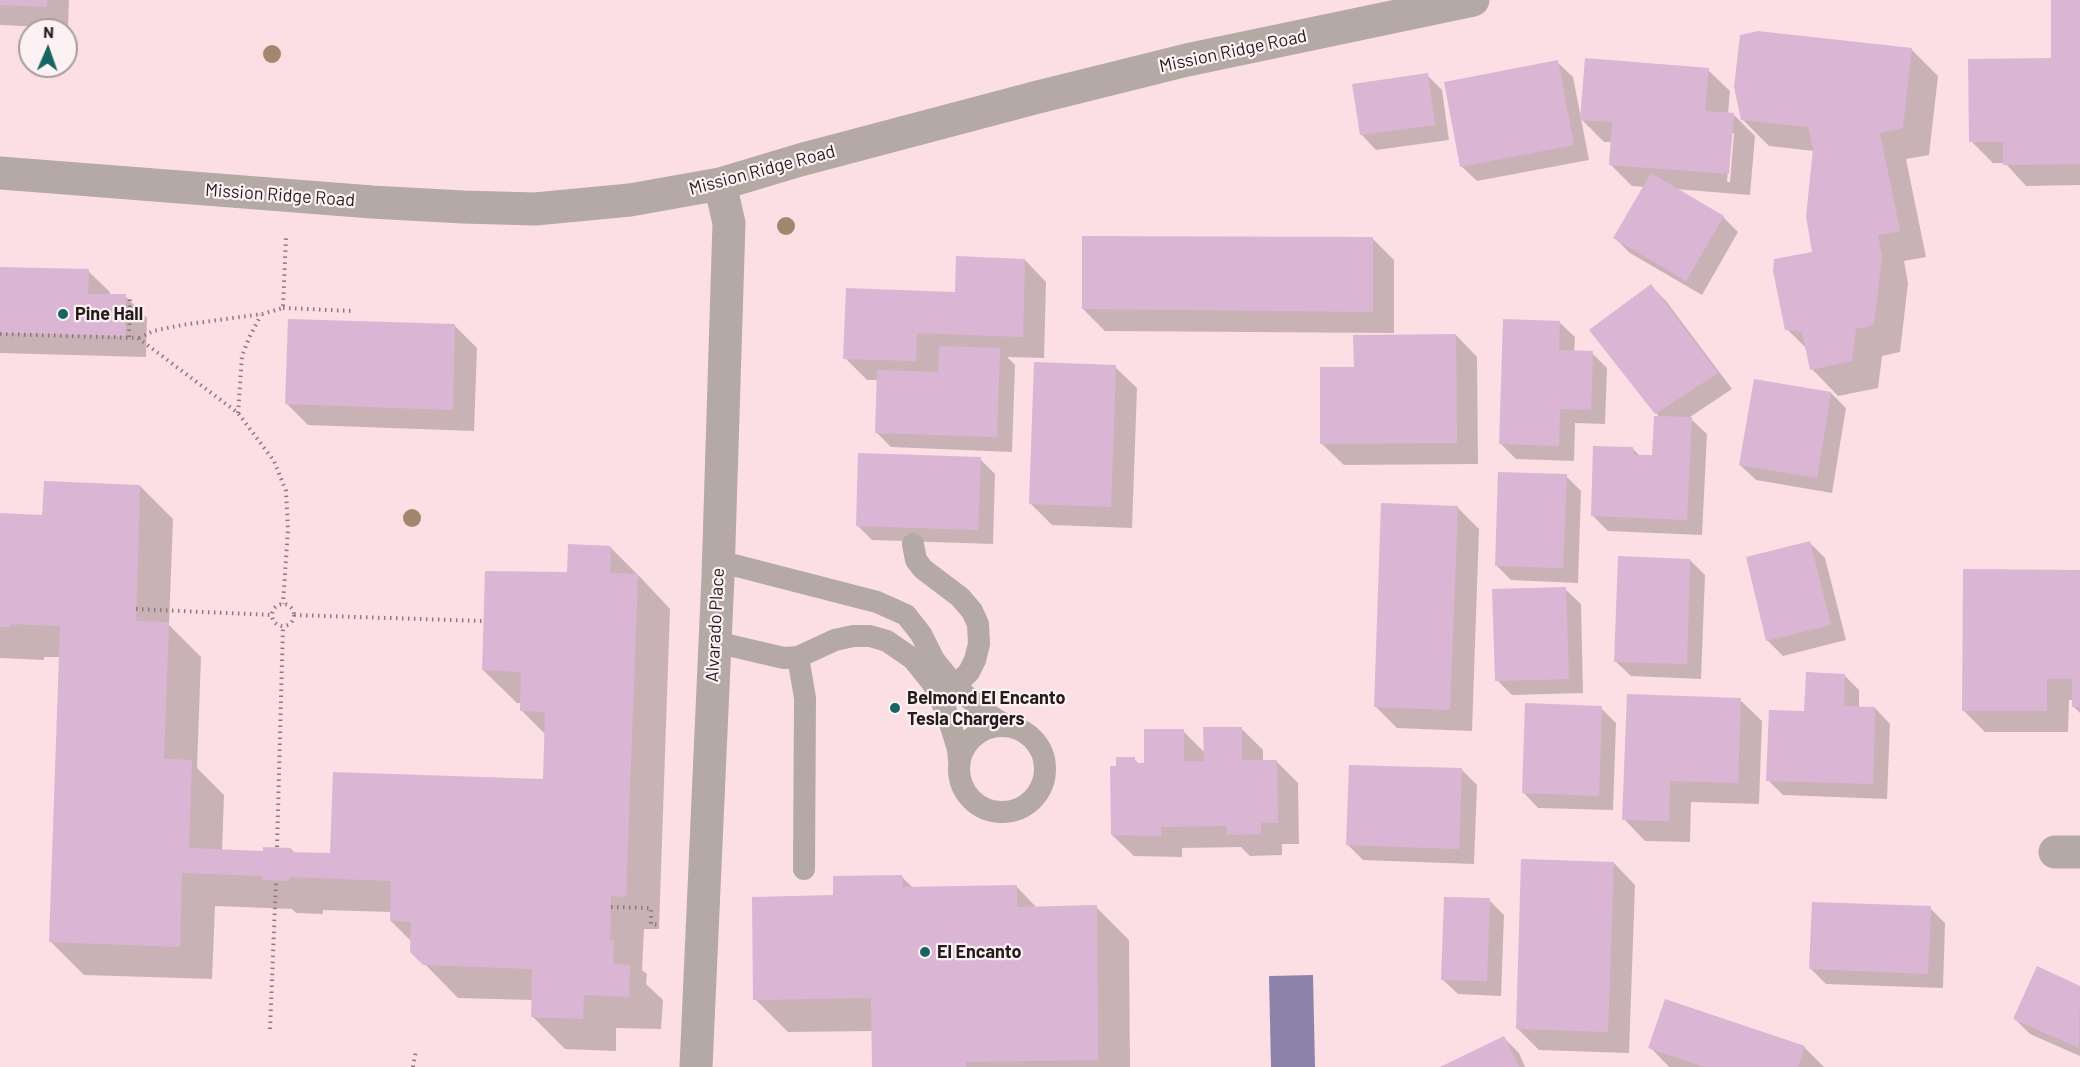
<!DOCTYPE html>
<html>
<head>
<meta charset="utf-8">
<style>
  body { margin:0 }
  #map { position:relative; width:2080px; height:1067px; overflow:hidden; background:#fcdfe4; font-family:Barlow,sans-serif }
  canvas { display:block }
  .north { position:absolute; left:18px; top:18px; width:60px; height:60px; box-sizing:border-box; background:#fdf2f3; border:2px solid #a79c9d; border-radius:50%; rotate:2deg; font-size:16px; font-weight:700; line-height:24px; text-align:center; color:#251b1d }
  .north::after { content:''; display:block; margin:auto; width:21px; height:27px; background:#176563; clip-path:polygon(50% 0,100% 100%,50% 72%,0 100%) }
</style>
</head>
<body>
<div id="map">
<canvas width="2080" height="1067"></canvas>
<div class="north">N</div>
</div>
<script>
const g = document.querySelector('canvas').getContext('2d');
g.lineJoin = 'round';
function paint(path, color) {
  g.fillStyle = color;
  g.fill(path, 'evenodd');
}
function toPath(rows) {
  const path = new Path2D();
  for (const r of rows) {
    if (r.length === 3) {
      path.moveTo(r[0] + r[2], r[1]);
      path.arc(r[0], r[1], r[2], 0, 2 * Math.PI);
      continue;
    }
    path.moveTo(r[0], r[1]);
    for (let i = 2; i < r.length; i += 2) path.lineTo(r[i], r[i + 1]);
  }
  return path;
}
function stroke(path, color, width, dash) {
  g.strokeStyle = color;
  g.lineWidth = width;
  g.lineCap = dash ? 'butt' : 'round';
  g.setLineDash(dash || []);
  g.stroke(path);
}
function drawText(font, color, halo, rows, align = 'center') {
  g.font = font + ' Barlow,sans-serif';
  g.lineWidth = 4.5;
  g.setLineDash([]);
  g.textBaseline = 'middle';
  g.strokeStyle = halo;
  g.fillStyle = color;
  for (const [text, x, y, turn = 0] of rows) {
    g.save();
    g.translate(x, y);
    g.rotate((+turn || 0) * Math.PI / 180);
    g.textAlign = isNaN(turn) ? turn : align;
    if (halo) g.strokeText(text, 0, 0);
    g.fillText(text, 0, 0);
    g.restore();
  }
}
paint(toPath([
  [1313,975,1315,1067,1271,1067,1269,976]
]), '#8d83aa');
paint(toPath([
  [0,0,69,0,68,28,0,25],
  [2052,0,2080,0,2080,185,2026,186,2005,163,1993,163,1971,141,2053,60],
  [1911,49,1938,76,1929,155,1906,159,1926,257,1904,261,1908,283,1900,352,1882,356,1878,388,1838,396,1812,369,1808,350,1787,329,1814,253,1814,151,1769,146,1742,119],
  [1557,62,1573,77,1589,160,1477,181,1461,166],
  [1708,70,1730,91,1728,114,1733,114,1755,136,1750,195,1675,189,1723,217,1738,232,1702,295,1630,253,1615,238,1645,187,1632,186,1610,164,1612,142,1604,142,1582,120],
  [1731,133,1734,133,1730,182,1727,182],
  [1427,75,1442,90,1449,140,1376,150,1361,134],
  [1373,239,1394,260,1394,333,1105,331,1083,309],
  [1025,260,1046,282,1044,358,1007,357,1015,365,1012,452,891,447,876,432,878,380,867,380,845,358,956,294],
  [0,269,88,271,110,292,110,296,125,296,147,318,146,357,0,353],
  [1651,286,1666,301,1732,389,1687,419,1691,419,1707,434,1702,535,1608,531,1593,516,1633,449,1641,457,1653,456,1660,418,1591,331],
  [1559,322,1575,337,1574,352,1592,353,1607,368,1605,424,1575,423,1574,461,1516,459,1500,443],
  [455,326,477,348,474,431,308,425,286,403],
  [1456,335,1477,357,1478,464,1344,465,1322,444],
  [1115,367,1137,388,1132,528,1052,525,1030,503],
  [1831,393,1846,408,1832,493,1756,480,1740,465],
  [980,459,995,474,993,544,872,540,857,525],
  [1566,476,1581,491,1578,583,1511,580,1496,565],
  [140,486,173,519,169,625,201,657,197,768,224,795,222,851,264,852,291,849,295,853,332,855,545,780,546,735,521,710,521,703,517,703,483,670,568,574,610,547,643,580,670,609,659,929,644,929,642,970,647,974,646,984,663,1000,661,1029,616,1028,616,1051,565,1049,532,1016,533,1000,458,998,412,951,412,942,391,921,391,912,323,910,323,914,296,913,292,909,215,906,212,979,84,975,51,942,61,657,44,657,44,660,0,658,0,515,44,516],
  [1457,507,1479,529,1472,731,1397,728,1375,706],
  [1810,543,1825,558,1846,640,1783,656,1768,641,1748,558],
  [1690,560,1705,575,1701,679,1631,676,1615,661],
  [2080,572,2080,713,2073,706,2073,700,2069,700,2068,732,1985,732,1963,710],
  [1565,589,1581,604,1583,693,1512,695,1497,680],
  [1844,675,1859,690,1859,708,1875,708,1890,724,1887,799,1783,795,1768,780,1806,712],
  [1740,700,1762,721,1759,804,1691,802,1690,842,1645,841,1624,819],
  [1601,708,1616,723,1613,810,1538,808,1523,792],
  [1242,729,1263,750,1263,761,1276,761,1298,783,1299,844,1282,844,1282,855,1250,856,1241,847,1182,848,1182,857,1134,856,1112,835,1118,768,1134,759,1140,765,1146,764,1183,731,1205,753],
  [1462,770,1477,785,1474,864,1363,860,1348,845],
  [1614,863,1635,885,1629,1053,1539,1050,1517,1028],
  [902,877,913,888,1016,886,1037,908,1096,907,1129,940,1130,1067,873,1067,873,1031,788,1032,755,999,834,897],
  [1489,900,1504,915,1501,996,1458,994,1442,979],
  [1930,908,1945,923,1943,988,1826,984,1811,969],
  [2038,968,2080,988,2080,1056,2030,1034,2015,1019],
  [1504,1038,1519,1053,1525,1067,1444,1067],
  [1650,1047,1804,1047,1824,1067,1669,1067]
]), '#0003');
paint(toPath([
  [0,0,47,0,47,7,0,5],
  [2051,0,2080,0,2080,164,2003,165,2003,142,1969,142,1968,59,2051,58],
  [1758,31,1912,48,1903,128,1880,133,1900,231,1878,235,1882,256,1874,325,1856,329,1852,361,1810,370,1802,332,1785,330,1773,271,1774,259,1812,252,1806,216,1813,149,1808,127,1741,120,1734,87,1740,35],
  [1585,58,1709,68,1705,111,1734,113,1729,174,1609,165,1612,122,1580,120],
  [1558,60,1574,145,1460,167,1444,82],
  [1428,73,1435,125,1360,135,1352,84],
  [1651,173,1724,216,1686,281,1613,238],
  [1082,236,1373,237,1373,312,1082,309],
  [956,256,1025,259,1023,337,917,333,916,361,843,359,846,288,955,292],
  [0,267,89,269,88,294,126,294,125,336,0,333],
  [1651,284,1718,373,1655,414,1589,330],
  [288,319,455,324,453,410,285,404],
  [1503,319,1560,321,1559,350,1593,351,1591,410,1560,409,1559,446,1499,444],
  [1456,334,1457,443,1320,444,1320,367,1354,367,1353,335],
  [939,346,1000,348,997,437,875,433,877,370,938,372],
  [1034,362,1116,365,1111,507,1029,504],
  [1754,379,1831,392,1817,478,1739,465],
  [1654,416,1692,417,1687,520,1591,516,1593,446,1633,447,1633,455,1652,455],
  [858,453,981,457,978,530,856,526],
  [1498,472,1567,474,1563,568,1495,566],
  [44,481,140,485,136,621,169,622,164,759,192,760,189,848,263,851,263,847,291,848,291,852,330,853,333,772,543,779,545,712,520,711,521,672,482,670,485,571,567,572,568,544,611,546,610,573,638,574,626,897,611,896,610,940,614,940,613,964,630,965,629,997,584,995,583,1019,531,1017,532,969,423,965,410,952,411,922,390,921,391,881,290,877,290,881,262,880,262,876,182,873,180,947,49,942,60,626,11,624,11,627,0,627,0,513,42,515],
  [1381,503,1458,506,1450,710,1374,707],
  [1810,541,1831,625,1766,641,1746,557],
  [1618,556,1690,559,1687,664,1614,662],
  [1963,569,2080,570,2080,707,2072,707,2072,679,2047,679,2047,711,1962,711],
  [1566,587,1569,679,1495,681,1492,589],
  [1806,672,1845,674,1844,706,1875,707,1873,784,1766,781,1769,710,1804,711],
  [1627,694,1741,698,1738,783,1670,781,1669,821,1622,820],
  [1525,703,1602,706,1599,796,1522,793],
  [1203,727,1242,727,1242,760,1277,760,1278,823,1261,823,1261,834,1227,835,1226,826,1161,827,1161,836,1111,835,1110,766,1116,766,1116,757,1135,757,1135,763,1144,763,1144,729,1184,729,1184,761,1204,761],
  [1349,765,1462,768,1459,849,1346,845],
  [1521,859,1614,862,1608,1032,1516,1029],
  [902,875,903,887,1017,885,1017,907,1097,905,1098,1060,966,1062,966,1067,872,1067,871,998,753,1000,752,897,833,895,833,876],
  [1444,897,1490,898,1487,981,1441,980],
  [1812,902,1931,906,1928,974,1809,969],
  [2037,966,2080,986,2079,1048,2013,1019],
  [1665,999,1805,1046,1798,1067,1704,1067,1648,1048],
  [1504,1036,1519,1067,1440,1067]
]), '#dab5d4');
stroke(toPath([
  [283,308,352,311],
  [0,334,138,338,238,413,274,461,286,491,288,529,283,604],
  [129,337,130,296],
  [139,338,153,331,182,325,262,314,283,308,286,236],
  [238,413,242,356,249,338,261,315],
  [283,615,11],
  [136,609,272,615],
  [294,615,483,621],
  [277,847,283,626],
  [611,907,651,908,651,924,660,925],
  [270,1029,276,881],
  [413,1067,416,1050]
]), '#8d797d', 4, [1.5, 4.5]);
stroke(toPath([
  [913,544,916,560,923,569,960,597,972,611,978,624,979,644,975,660,969,672,955,686,943,694],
  [718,561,877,602,906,615,921,634,934,660,955,686,986,713,1007,726],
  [715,642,784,658,798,657,835,640,853,636,870,636,887,641,913,659,933,684,946,711,958,749,959,760],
  [798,657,805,698,804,869],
  [1002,769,43]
]), '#b4a9a5', 22);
stroke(toPath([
  [0,173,372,202,463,207,535,209,630,200,720,184,800,160,1038,97,1187,60,1473,0],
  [2055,852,2080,852],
  [696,1067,718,576,729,223,720,184]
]), '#b4a9a5', 33);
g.fillStyle = '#a2866e';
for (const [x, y] of [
  [272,54],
  [786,226],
  [412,518]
]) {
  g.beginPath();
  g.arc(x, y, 9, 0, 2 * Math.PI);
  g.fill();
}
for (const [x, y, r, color] of [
  [63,314,6,"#176563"],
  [895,708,6,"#176563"],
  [925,952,6,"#176563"]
]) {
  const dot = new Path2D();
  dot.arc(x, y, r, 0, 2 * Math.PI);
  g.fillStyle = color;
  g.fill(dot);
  stroke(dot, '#fdf2f3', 2);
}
drawText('18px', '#251b1d', '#fdf2f3', [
  ["Mission Ridge Road",1233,51,-12],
  ["Mission Ridge Road",762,170,-15],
  ["Mission Ridge Road",280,195,4],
  ["Alvarado Place",715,625,-87]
]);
drawText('bold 18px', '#251b1d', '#fdf2f3', [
  ["Pine Hall",75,314],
  ["Belmond El Encanto",907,698],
  ["Tesla Chargers",907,719],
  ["El Encanto",937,952]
], 'left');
</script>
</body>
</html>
